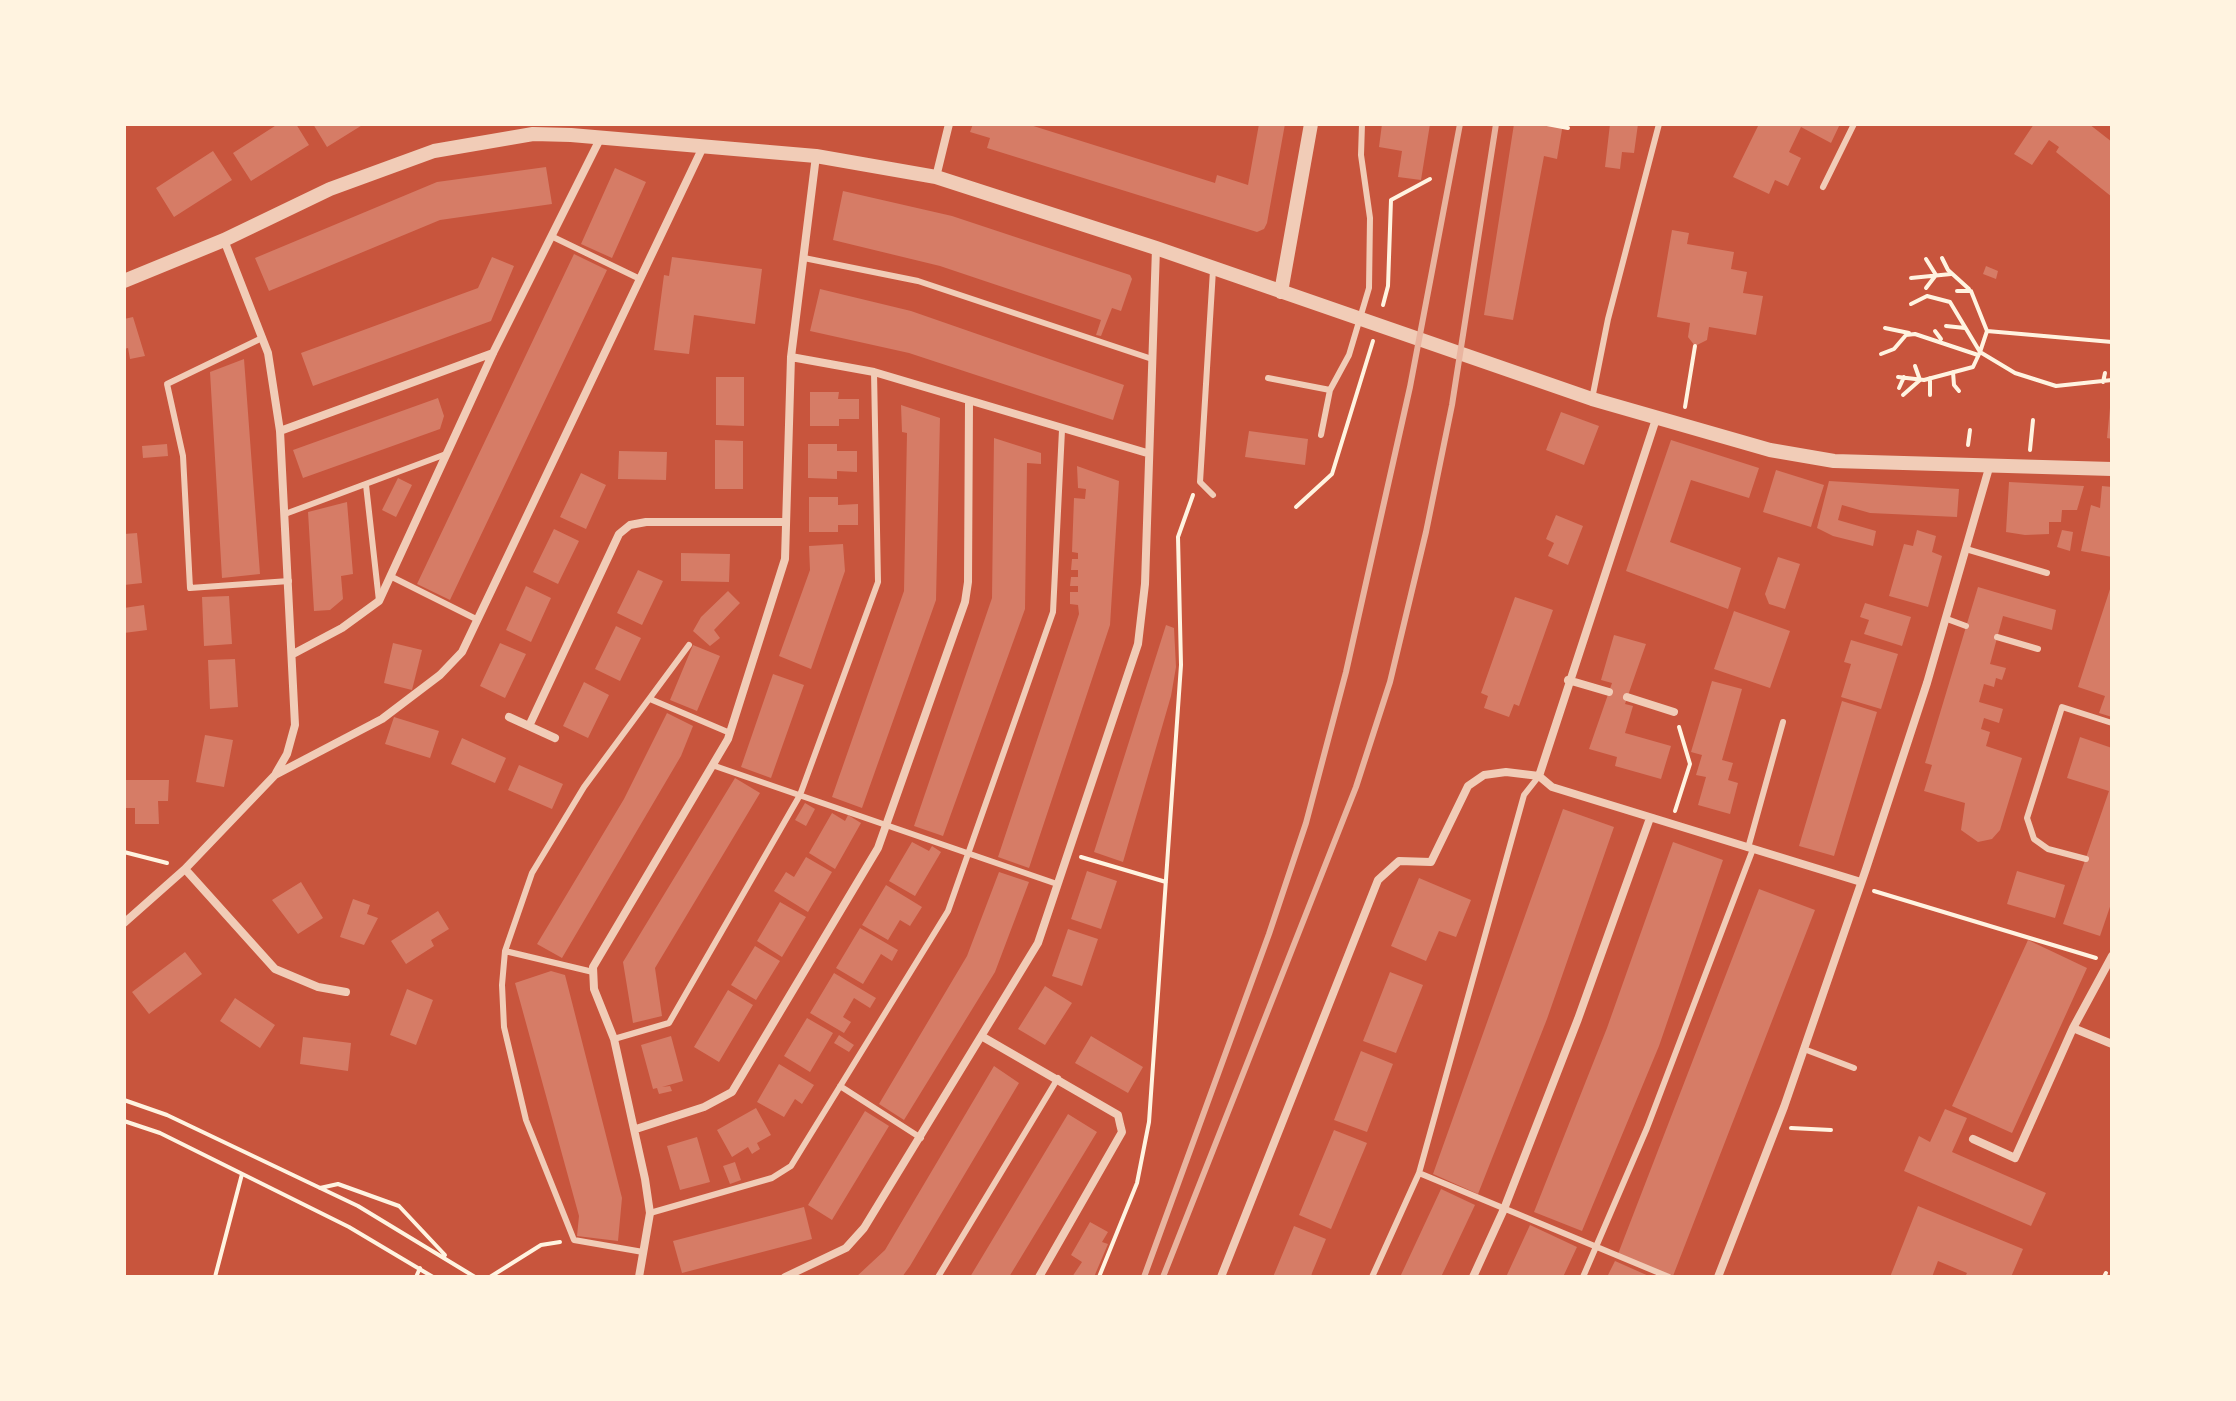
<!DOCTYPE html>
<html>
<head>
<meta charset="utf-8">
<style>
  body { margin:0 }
  #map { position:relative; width:2236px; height:1401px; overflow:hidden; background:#c8553d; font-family:Jost,sans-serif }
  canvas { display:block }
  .frame { position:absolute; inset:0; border:126px solid #fff3e0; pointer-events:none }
</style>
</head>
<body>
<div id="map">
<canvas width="2236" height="1401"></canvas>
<div class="frame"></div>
</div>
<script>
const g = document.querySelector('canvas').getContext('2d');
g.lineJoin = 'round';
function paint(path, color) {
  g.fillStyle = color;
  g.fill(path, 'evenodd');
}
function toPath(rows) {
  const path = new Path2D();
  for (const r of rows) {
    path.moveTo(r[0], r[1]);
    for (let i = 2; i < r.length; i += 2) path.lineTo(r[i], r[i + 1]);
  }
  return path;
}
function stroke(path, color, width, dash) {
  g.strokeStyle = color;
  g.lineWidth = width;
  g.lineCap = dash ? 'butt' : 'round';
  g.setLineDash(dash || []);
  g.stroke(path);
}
paint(toPath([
  [278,124,296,124,309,145,251,181,233,153],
  [313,124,364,124,327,147],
  [973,124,1027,124,1215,183,1217,175,1248,185,1259,124,1285,124,1267,223,1264,229,1257,232,987,148,990,138,970,132],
  [1382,124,1430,124,1421,180,1398,177,1402,151,1379,147],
  [1514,124,1563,124,1557,159,1544,156,1513,320,1484,315],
  [1610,124,1638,124,1634,153,1622,152,1620,169,1605,167],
  [1759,124,1840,124,1831,143,1801,127,1789,152,1801,158,1788,186,1775,180,1769,194,1733,177],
  [2034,124,2089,124,2112,142,2112,197,2056,152,2059,147,2049,140,2032,165,2014,154],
  [213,151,232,180,174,217,156,188],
  [546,167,552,204,440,220,269,291,255,258,437,182],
  [615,168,646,182,612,258,581,244],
  [843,191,952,216,1130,275,1132,279,1121,311,1112,308,1101,336,1096,335,1101,320,940,266,833,240],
  [1672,230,1689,233,1687,244,1734,252,1731,269,1747,272,1743,293,1763,296,1756,335,1709,327,1707,340,1695,346,1688,337,1690,323,1657,317],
  [574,254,607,270,450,600,417,584],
  [492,257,514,266,491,321,313,386,301,353,478,288],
  [672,257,762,269,755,324,694,315,689,354,654,350,664,275,669,276],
  [1986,266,1998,271,1996,279,1983,274],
  [820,289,911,311,1124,385,1113,420,909,353,810,331],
  [133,317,145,356,130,359,128,348,124,349,124,319],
  [244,359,260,574,222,578,210,372],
  [716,377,744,377,744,426,716,425],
  [810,392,839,392,838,399,859,399,859,419,839,419,839,426,810,426],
  [438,398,444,416,440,429,303,478,293,450],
  [901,405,940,418,936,600,862,808,832,797,904,591,907,433,902,432],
  [2110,408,2112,408,2112,439,2107,438],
  [1561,412,1599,426,1584,465,1546,450],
  [1249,431,1308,439,1305,465,1245,457],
  [994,438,1041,453,1041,464,1027,463,1025,609,943,836,914,826,992,598],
  [715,440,743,441,743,489,715,489],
  [1671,440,1759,468,1749,498,1691,480,1670,542,1741,568,1728,609,1626,571],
  [167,444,168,456,143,458,142,446],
  [808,444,837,444,837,451,857,451,857,472,837,471,837,479,808,478],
  [619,451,667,452,666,480,618,479],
  [1077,466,1119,481,1110,625,1029,868,998,857,1079,614,1078,605,1070,604,1070,592,1078,592,1078,586,1070,586,1071,577,1078,577,1078,570,1071,570,1072,559,1078,559,1078,553,1072,552,1074,498,1085,499,1086,489,1078,488],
  [1776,470,1824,485,1811,527,1763,512],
  [581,473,606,485,586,529,560,517],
  [398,478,412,485,396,517,382,510],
  [1829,481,1959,489,1957,517,1870,513,1842,505,1838,520,1876,531,1873,546,1833,536,1817,528],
  [2009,482,2084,486,2077,510,2062,510,2061,522,2049,522,2049,534,2025,535,2006,532],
  [2102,486,2112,487,2112,557,2081,551,2091,505,2100,508],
  [809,497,838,497,838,505,858,504,858,525,838,525,838,532,809,532],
  [347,502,353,574,341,576,343,599,330,610,314,611,308,512],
  [1556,515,1583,526,1568,565,1548,556,1554,543,1546,539],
  [554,529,579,541,558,584,533,572],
  [1917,530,1936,536,1932,552,1942,556,1928,607,1889,596,1904,544,1913,546],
  [2062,530,2073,532,2070,551,2057,547],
  [137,533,142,583,124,585,124,534],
  [843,544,845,571,811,669,779,656,810,570,809,546],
  [681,553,730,554,729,582,681,581],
  [1778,557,1800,564,1785,609,1769,604,1765,594],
  [638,570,663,581,642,625,617,613],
  [526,586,551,598,531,642,506,630],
  [2111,586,2112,586,2112,717,2099,713,2105,696,2078,687],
  [1978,587,2056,610,2052,630,2003,616,1990,664,2006,668,2002,680,1996,678,1994,687,1984,684,1979,702,2003,709,1999,723,1984,718,1981,729,1990,732,1986,746,2022,758,2000,830,1992,839,1978,842,1961,830,1965,803,1924,791,1932,765,1925,763],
  [728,591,740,603,714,630,720,638,710,646,693,631,701,617],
  [229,596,232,644,204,646,202,597],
  [1515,597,1553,610,1519,706,1514,704,1509,717,1484,708,1488,696,1481,693],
  [1865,603,1911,617,1902,646,1864,634,1869,620,1860,617],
  [144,605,147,630,124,633,124,608],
  [1734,611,1790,631,1770,688,1714,669],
  [1166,625,1174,628,1176,667,1171,696,1123,862,1094,852],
  [616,626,641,638,620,681,595,669],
  [1614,635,1646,644,1625,704,1633,706,1625,733,1671,746,1661,779,1615,766,1617,757,1589,749,1612,683,1601,680],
  [1851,640,1898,654,1881,709,1841,697,1851,664,1844,662],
  [393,643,422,650,412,690,384,683],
  [500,643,526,654,505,698,480,686],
  [693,645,720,656,697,711,670,700],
  [235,659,238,707,210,709,208,660],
  [773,674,804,685,771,778,741,767],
  [1712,681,1742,689,1722,760,1733,763,1728,780,1738,783,1730,814,1698,805,1706,777,1696,775,1702,755,1691,752],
  [584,682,609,695,588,738,563,726],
  [1842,701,1877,712,1834,856,1799,846],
  [667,713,693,726,681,756,562,958,537,944,624,799],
  [394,717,439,731,430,758,385,744],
  [205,735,233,740,224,787,196,782],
  [2080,737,2112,748,2112,901,2100,936,2063,924,2109,791,2067,778],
  [462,738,506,758,495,783,451,764],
  [519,765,563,784,552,809,508,790],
  [735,778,760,793,655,968,662,1016,633,1023,623,962],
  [126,780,169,780,168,801,158,801,159,824,135,824,135,808,126,808],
  [805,803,815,809,806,826,795,820],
  [1563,809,1614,827,1547,1019,1478,1194,1433,1174],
  [832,813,845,821,848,815,861,823,835,869,809,853],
  [912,842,929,851,932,846,941,852,915,896,889,881],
  [1673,842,1723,860,1659,1046,1582,1231,1534,1212,1607,1028],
  [806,857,832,872,808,912,774,891,786,872,794,877],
  [1087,871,1117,881,1101,929,1071,919],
  [2017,871,2065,885,2055,918,2007,904],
  [999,872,1029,882,995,972,904,1120,879,1104,967,956],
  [1419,878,1471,900,1456,937,1439,931,1426,961,1391,946],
  [301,882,323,918,298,934,272,900],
  [886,885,922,907,910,926,900,920,888,940,862,925],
  [1759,889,1815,910,1673,1276,1618,1254],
  [353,899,370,905,367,914,378,918,364,945,340,937],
  [780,902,806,917,782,957,757,941],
  [438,911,449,929,431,940,434,946,406,964,391,941],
  [860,928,898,950,892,961,881,954,863,984,836,968],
  [1068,929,1098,939,1082,986,1052,976],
  [2028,940,2087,968,2012,1133,1952,1106],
  [755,946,780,961,756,1000,731,985],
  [185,952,202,974,149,1014,132,992],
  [551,971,565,975,622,1198,618,1241,577,1236,579,1216,515,983],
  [1390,972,1423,985,1396,1053,1363,1041],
  [834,973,876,998,870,1008,854,998,843,1017,851,1022,844,1033,810,1013],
  [1045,986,1072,1003,1045,1045,1018,1029],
  [407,989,433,1000,416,1045,390,1035],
  [728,990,753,1005,719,1062,694,1047],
  [235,998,275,1025,260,1048,220,1021],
  [807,1018,833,1033,810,1072,784,1056],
  [839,1035,854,1045,849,1052,834,1043],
  [671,1036,683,1081,662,1087,670,1086,672,1091,659,1094,657,1088,653,1089,641,1045],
  [1091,1036,1143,1067,1128,1093,1075,1063],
  [303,1037,351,1043,348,1071,300,1064],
  [1361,1051,1393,1064,1367,1132,1334,1120],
  [779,1064,814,1085,802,1104,795,1099,784,1117,757,1102],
  [994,1066,1019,1083,910,1266,902,1277,856,1277,885,1250],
  [756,1108,771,1135,757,1143,760,1149,755,1152,752,1154,748,1147,732,1157,717,1130],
  [1945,1109,1967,1118,1952,1152,2046,1193,2031,1226,1904,1171,1919,1136,1930,1142],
  [865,1111,889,1126,832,1220,808,1205],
  [1068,1114,1097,1132,1009,1277,970,1277],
  [1334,1130,1367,1143,1331,1229,1299,1215],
  [697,1137,710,1182,680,1190,667,1146],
  [735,1162,741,1180,730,1184,723,1166],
  [1441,1189,1475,1205,1450,1258,1441,1277,1400,1277],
  [1918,1206,2023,1249,2011,1277,1965,1277,1967,1273,1938,1261,1932,1277,1890,1277],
  [804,1207,812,1239,682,1273,673,1241],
  [1090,1222,1108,1232,1102,1242,1108,1244,1094,1277,1072,1277,1082,1262,1071,1255],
  [1530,1225,1577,1247,1563,1277,1506,1277],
  [1294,1226,1326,1239,1312,1273,1311,1277,1273,1277],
  [1615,1261,1651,1277,1607,1277]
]), '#d67c66');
stroke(toPath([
  [1547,124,1568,128],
  [1942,258,1948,270,1969,289],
  [1911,278,1951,274],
  [1926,288,1936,275,1926,259],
  [1957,291,1971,291,1987,331],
  [1911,304,1927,296,1950,302,1980,352,1987,331,2112,342],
  [1383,305,1388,286,1391,200,1430,179],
  [1946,326,1965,328],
  [1885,328,1909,333],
  [1935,331,1941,339],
  [1881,354,1894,349,1906,335,1915,334,1978,355],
  [1953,372,1954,385,1959,391],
  [1898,377,1924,380,1973,367,1980,352,2015,373,2056,386,2112,380],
  [1930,378,1930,395],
  [2103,382,2105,373],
  [1899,388,1904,377],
  [1903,395,1920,380,1915,366],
  [1685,407,1695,346],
  [1968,445,1970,430],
  [2030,450,2033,420],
  [1296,507,1332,474,1373,341],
  [1675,811,1690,764,1679,727],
  [124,852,167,863],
  [1081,857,1166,882],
  [1874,891,2096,958],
  [124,1100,167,1115,358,1206,475,1277],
  [124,1121,160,1133,349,1227,433,1277],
  [1791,1128,1831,1130],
  [320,1188,338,1184,399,1206,445,1255],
  [215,1277,242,1174],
  [416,1277,420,1268],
  [490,1277,541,1245,560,1242],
  [1099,1277,1137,1183,1149,1122,1181,665,1178,537,1193,495],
  [2104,1277,2106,1273]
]), '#fff3e0', 4);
stroke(toPath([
  [1823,187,1854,124],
  [551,236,640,279],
  [804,258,918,281,1152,359],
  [262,338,167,384,183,456,190,588,289,581],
  [1268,378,1330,390],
  [1592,399,1608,319,1659,124],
  [1321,435,1330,390,1349,355,1369,288,1370,218,1361,155,1362,124],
  [366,485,379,601],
  [1213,495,1200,482,1213,270],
  [285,514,446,454],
  [1966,549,2047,573],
  [392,577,478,620],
  [1947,619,1966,626],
  [1997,637,2038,649],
  [650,699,730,733],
  [712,765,1057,884],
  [1748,848,1783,722],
  [2086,859,2048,849,2034,839,2027,818,2062,707,2112,723],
  [505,951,593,972],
  [614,1039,669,1023,800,795,878,582,874,372],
  [1804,1049,1854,1068],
  [840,1086,921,1138],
  [1419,1173,1669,1277],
  [650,1213,772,1178,791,1166,948,911,1053,612,1062,430],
  [643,1252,574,1240,526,1120,504,1027,502,985,505,951,532,873,584,787,689,645],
  [938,1277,1058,1078],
  [1372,1277,1419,1173,1524,795,1539,776],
  [1583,1277,1647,1128,1753,849]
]), '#f1ccb7', 6);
stroke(toPath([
  [936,177,949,124],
  [224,240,268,353,280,431,295,725,287,754,276,773],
  [791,357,874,372,1147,453],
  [1656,419,1539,776,1552,787,1861,882],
  [280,431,493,353],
  [293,654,342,628,379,601,493,353,601,137],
  [1568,680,1609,692],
  [1627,697,1674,712],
  [509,717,555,738],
  [529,726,619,534,630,525,646,522,785,522],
  [185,869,275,969,318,987,346,992],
  [124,923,185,869,275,775,382,719,440,675,462,652,702,149],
  [2073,1028,2112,1044],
  [983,1037,1118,1115,1120,1124,1122,1132,1039,1277],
  [636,1129,704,1107,732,1092,878,848,965,602,968,582,969,402],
  [1973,1139,2015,1158,2073,1028,2112,956],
  [639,1277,650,1213,645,1179,614,1039,594,989,593,967,728,739,785,559,791,357,816,156],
  [785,1277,846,1248,864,1228,1038,943,1138,644,1145,584,1156,248],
  [1221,1277,1378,880,1399,861,1431,862,1468,786,1484,775,1506,772,1539,776],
  [1473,1277,1504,1209,1578,1019,1650,818],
  [1718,1277,1784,1107,1866,869,1927,683,1989,468]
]), '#f1ccb7', 8);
stroke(toPath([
  [124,281,224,240,330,189,434,151,533,134,571,135,816,156,936,177,1156,248,1592,399,1770,450,1834,461,2112,469],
  [1281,292,1311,124]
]), '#f1ccb7', 14);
stroke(toPath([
  [1144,1277,1269,934,1306,823,1346,672,1410,387,1460,124],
  [1163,1277,1356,787,1390,682,1426,532,1452,405,1496,124]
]), '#e9b49f', 6);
</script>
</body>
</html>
